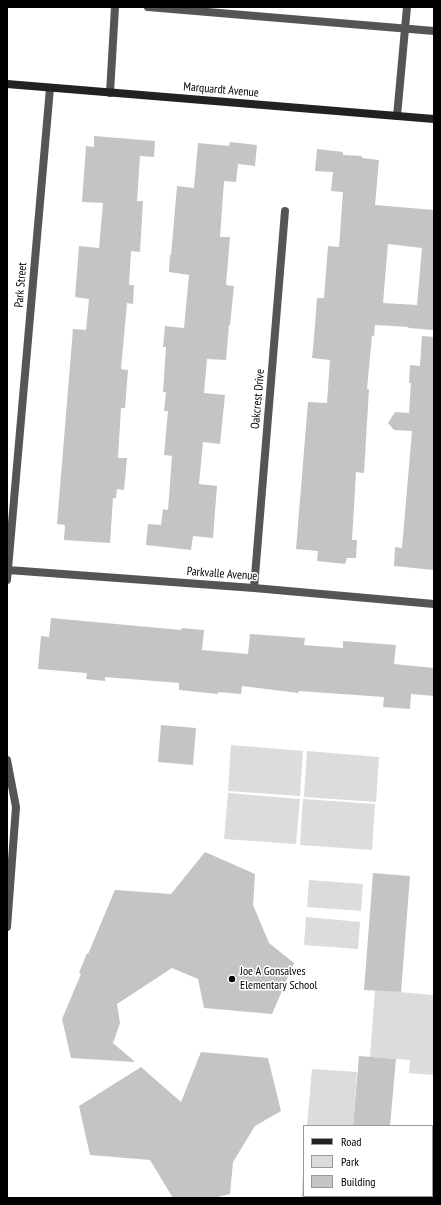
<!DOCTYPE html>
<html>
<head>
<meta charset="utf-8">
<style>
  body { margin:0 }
  #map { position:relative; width:441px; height:1205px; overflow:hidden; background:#fff; font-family:"PT Sans Narrow",sans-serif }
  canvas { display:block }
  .frame { position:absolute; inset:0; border:8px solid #000; pointer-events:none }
  .legend { position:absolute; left:303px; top:1125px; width:130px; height:72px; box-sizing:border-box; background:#fff; border:1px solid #999; margin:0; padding:5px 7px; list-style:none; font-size:12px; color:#000 }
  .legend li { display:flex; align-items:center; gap:8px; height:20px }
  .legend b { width:20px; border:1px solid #999 }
</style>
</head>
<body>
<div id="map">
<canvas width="441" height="1205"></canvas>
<div class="frame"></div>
<ul class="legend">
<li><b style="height:5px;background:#222"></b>Road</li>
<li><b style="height:11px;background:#dcdcdc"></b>Park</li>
<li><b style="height:11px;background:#c4c4c4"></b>Building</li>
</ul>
</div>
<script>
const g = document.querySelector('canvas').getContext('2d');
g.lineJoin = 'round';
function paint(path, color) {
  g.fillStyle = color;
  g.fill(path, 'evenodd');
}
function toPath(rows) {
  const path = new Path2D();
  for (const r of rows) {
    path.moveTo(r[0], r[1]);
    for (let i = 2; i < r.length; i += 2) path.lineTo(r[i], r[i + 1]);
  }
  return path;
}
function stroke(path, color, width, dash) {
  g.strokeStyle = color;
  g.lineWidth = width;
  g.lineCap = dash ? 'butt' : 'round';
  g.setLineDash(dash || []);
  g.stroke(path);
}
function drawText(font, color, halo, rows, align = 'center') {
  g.font = font + ' "PT Sans Narrow",sans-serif';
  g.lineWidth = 3;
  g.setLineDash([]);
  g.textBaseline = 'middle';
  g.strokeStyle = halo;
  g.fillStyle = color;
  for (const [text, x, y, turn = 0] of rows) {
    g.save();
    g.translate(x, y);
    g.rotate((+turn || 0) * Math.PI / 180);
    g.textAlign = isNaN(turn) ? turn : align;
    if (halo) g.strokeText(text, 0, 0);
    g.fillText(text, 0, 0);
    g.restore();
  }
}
paint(toPath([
  [231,745,303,751,300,796,228,791],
  [307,751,379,757,376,802,304,797],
  [228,793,300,799,296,844,224,839],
  [303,799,375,804,372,850,300,845],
  [309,880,363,884,361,911,307,907],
  [306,917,360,922,358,949,304,945],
  [375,990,434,995,434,1075,409,1073,410,1060,370,1057],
  [312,1069,357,1072,353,1126,307,1126],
  [304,1160,304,1196,347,1196,346,1198,301,1198]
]), '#dcdcdc');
paint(toPath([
  [94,136,155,141,154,157,140,156,137,201,143,201,140,252,131,251,129,285,134,285,133,304,127,303,121,369,128,370,125,408,121,408,118,458,127,458,124,490,117,489,116,498,113,498,110,543,64,540,65,525,57,524,73,329,86,330,89,299,75,297,79,246,99,248,103,203,82,202,86,146,94,147],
  [230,142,257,145,255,166,238,164,236,182,224,181,220,237,230,237,226,285,234,286,230,325,229,325,226,360,207,359,204,393,225,395,220,444,203,442,199,484,217,486,213,538,193,536,191,550,146,545,148,524,161,525,163,509,168,510,172,456,164,455,168,411,164,411,166,392,163,392,166,347,163,347,165,326,184,328,189,275,169,272,170,255,171,255,177,186,194,188,198,143,229,146],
  [317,149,343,152,343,155,362,156,362,158,379,160,375,205,434,210,434,330,408,328,409,327,375,325,374,336,372,336,367,389,369,389,364,473,356,472,352,540,357,540,356,558,347,558,345,564,317,561,318,551,296,549,308,402,327,403,330,360,312,358,314,338,317,298,324,298,328,246,339,247,343,192,331,191,333,172,315,171],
  [388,244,422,248,417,305,383,303],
  [422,336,434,337,434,570,394,566,395,547,402,548,412,431,394,430,388,423,395,412,409,413,411,383,409,383,410,365,420,366],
  [51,618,181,630,182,628,204,630,202,650,248,654,250,634,305,638,304,645,343,648,343,641,396,645,394,664,434,668,434,696,411,694,410,709,383,707,384,697,299,691,298,693,242,686,241,694,218,692,218,694,179,690,179,683,105,677,105,681,86,679,87,673,38,669,41,636,49,637],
  [161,725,196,728,193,765,158,762],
  [205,852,255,874,253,905,269,943,294,963,272,1014,204,1008,198,979,172,968,117,1004,120,1023,113,1043,135,1062,71,1058,62,1019,81,974,79,973,87,953,88,954,115,890,171,894],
  [373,873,410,876,401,992,364,990],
  [201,1052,268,1058,281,1111,255,1126,233,1162,230,1194,213,1198,173,1198,150,1160,90,1155,79,1106,141,1067,181,1102],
  [359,1056,396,1059,390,1126,353,1126]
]), '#c4c4c4');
stroke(toPath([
  [148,7,434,31],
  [110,93,115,7],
  [397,116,407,7]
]), '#555', 8);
stroke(toPath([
  [8,570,254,588,434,604],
  [7,580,50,88],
  [254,588,285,211],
  [7,760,16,807,7,927]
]), '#555', 8);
stroke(toPath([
  [7,84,434,119]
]), '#222', 8);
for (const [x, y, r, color] of [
  [232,979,4,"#000"]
]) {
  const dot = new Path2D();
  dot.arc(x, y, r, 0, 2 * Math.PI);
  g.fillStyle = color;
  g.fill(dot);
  stroke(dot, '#fff', 1.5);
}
drawText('12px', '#000', '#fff', [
  ["Marquardt Avenue",221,90,5],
  ["Park Street",21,285,-85],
  ["Oakcrest Drive",258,399,-85],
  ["Parkvalle Avenue",222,574,4]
]);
drawText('12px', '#000', '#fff', [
  ["Joe A Gonsalves",240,972],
  ["Elementary School",240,986]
], 'left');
</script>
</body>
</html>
